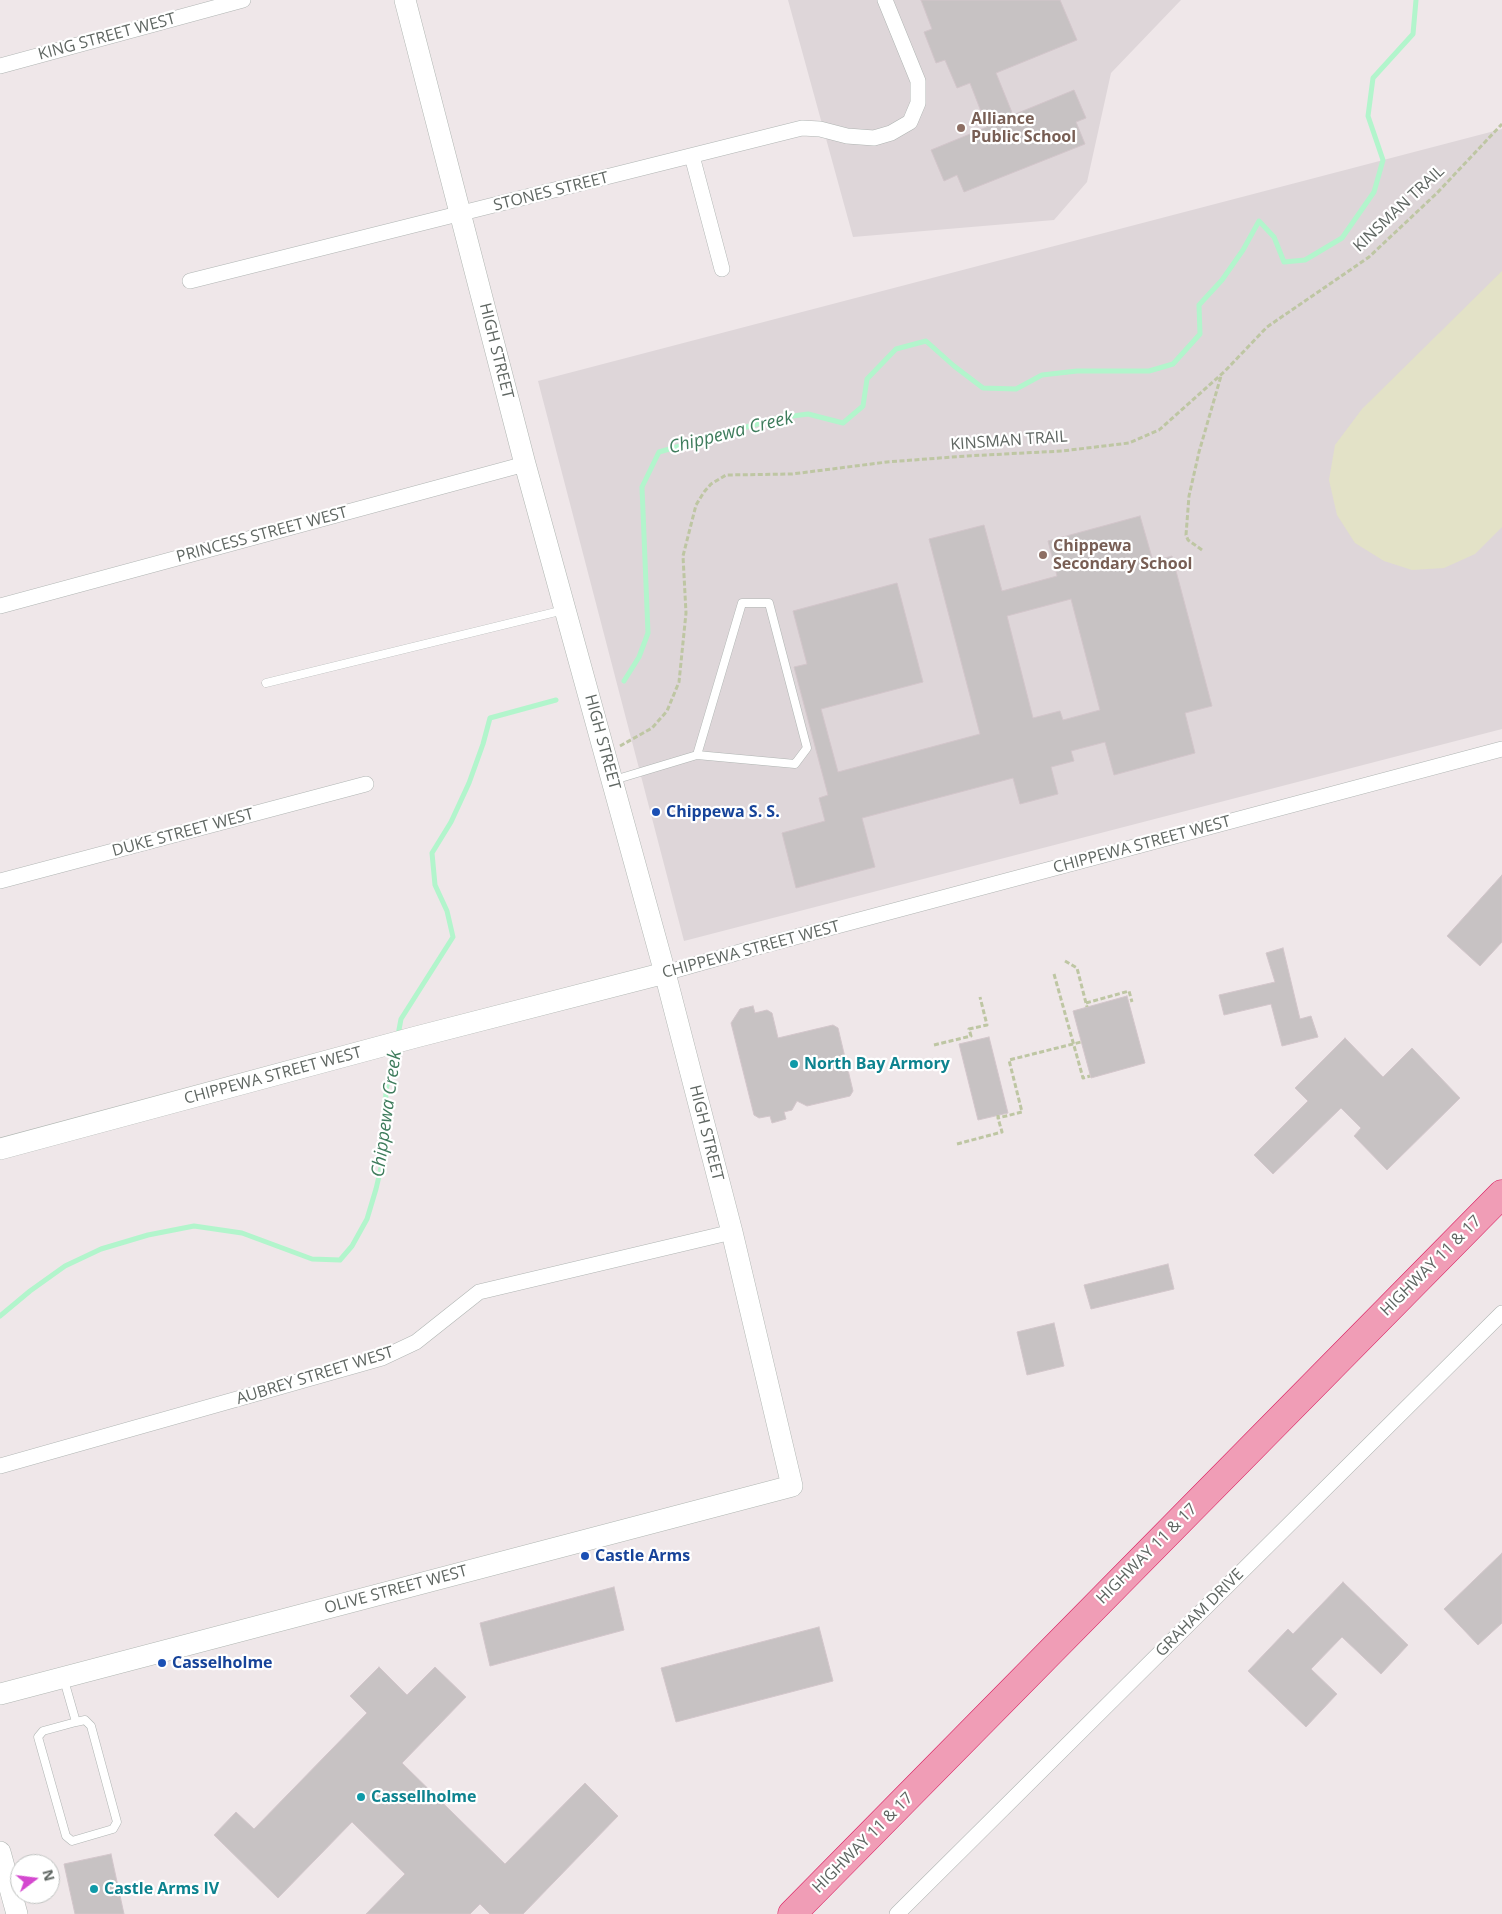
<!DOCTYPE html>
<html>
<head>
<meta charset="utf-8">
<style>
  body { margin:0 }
  #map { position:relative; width:1502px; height:1914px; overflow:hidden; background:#efe7e9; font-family:"Open Sans",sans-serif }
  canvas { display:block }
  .north { position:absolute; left:10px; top:1854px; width:50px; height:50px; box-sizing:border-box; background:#fff; border:1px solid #bfc2c0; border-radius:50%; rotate:75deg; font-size:14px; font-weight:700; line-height:20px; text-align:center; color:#5f6662 }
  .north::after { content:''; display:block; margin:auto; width:18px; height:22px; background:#d448cf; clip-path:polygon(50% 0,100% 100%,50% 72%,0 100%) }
</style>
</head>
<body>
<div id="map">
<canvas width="1502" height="1914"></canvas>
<div class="north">N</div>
</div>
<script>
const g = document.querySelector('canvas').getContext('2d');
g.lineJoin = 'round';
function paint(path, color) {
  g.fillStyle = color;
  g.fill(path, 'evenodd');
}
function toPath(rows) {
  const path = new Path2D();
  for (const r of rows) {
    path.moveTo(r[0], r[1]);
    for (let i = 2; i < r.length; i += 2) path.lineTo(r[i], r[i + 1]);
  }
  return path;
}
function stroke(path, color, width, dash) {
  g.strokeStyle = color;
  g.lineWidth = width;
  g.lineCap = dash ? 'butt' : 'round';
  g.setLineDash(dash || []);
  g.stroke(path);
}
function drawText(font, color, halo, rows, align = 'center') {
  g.font = font + ' "Open Sans",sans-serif';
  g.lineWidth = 4.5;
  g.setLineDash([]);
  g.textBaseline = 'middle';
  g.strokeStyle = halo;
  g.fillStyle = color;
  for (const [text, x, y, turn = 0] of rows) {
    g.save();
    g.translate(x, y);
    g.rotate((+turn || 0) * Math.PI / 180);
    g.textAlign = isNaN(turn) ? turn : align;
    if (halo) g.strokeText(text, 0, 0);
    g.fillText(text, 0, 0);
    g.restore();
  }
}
paint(toPath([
  [788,0,1181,0,1111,73,1087,182,1054,220,853,237],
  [1502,129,1502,729,684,941,538,381]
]), '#ded6d9');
paint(toPath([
  [1502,271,1502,527,1475,554,1444,568,1412,570,1384,561,1355,543,1337,515,1329,480,1335,445,1362,409]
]), '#e3e2c7');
stroke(toPath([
  [624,681,639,657,648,633,642,487,659,452,778,418,808,414,843,423,863,406,867,379,896,349,926,341,954,366,983,388,1016,389,1042,375,1077,371,1149,371,1173,364,1200,334,1199,305,1222,280,1243,250,1259,221,1274,237,1284,262,1305,260,1342,238,1374,192,1383,160,1368,116,1373,78,1413,34,1416,0],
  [398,1035,401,1019,453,937,447,911,435,885,432,853,451,822,469,783,483,744,490,718,556,700],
  [0,1316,30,1291,65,1266,101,1249,148,1235,194,1226,242,1233,312,1259,340,1260,352,1246,367,1219,376,1189,384,1155,386,1090,395,1048]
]), '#b2f5cc', 5);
const building = toPath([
  [921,0,1060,0,1077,40,996,73,1013,115,1074,90,1086,118,1076,122,1085,144,964,192,957,175,944,181,931,150,987,127,970,83,957,88,945,60,936,63,924,32,932,29,921,0],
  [1140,516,1153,561,1172,556,1212,706,1185,713,1195,753,1114,775,1105,742,1071,751,1074,761,1051,767,1058,794,1020,804,1013,778,862,818,875,867,796,888,782,833,825,821,819,798,828,795,794,667,807,664,793,611,897,583,923,682,821,709,838,772,980,734,929,539,984,525,1002,591,1057,576,1048,541,1140,516],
  [1071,599,1100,710,1063,720,1060,711,1033,718,1007,616,1071,599],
  [1502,875,1502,942,1480,966,1447,936,1502,875],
  [1283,948,1300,1019,1311,1016,1318,1037,1282,1046,1271,1004,1224,1015,1219,995,1275,982,1266,953,1283,948],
  [1127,996,1145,1063,1091,1078,1073,1011,1127,996],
  [753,1006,755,1013,767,1010,772,1013,778,1038,833,1025,838,1028,853,1091,850,1096,807,1106,797,1101,792,1110,784,1112,786,1119,772,1123,770,1116,759,1118,754,1115,731,1023,740,1009,753,1006],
  [989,1037,1008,1113,978,1120,959,1044,989,1037],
  [1345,1038,1383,1077,1412,1048,1460,1098,1387,1170,1354,1136,1361,1128,1341,1108,1273,1174,1254,1155,1308,1101,1295,1088,1345,1038],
  [1168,1264,1174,1289,1091,1309,1084,1285,1168,1264],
  [1054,1323,1064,1366,1027,1375,1017,1332,1054,1323],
  [1502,1553,1502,1623,1478,1645,1444,1609,1502,1553],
  [1343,1582,1408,1645,1381,1674,1342,1637,1311,1669,1337,1694,1306,1727,1248,1671,1288,1629,1293,1634,1343,1582],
  [614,1587,624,1630,490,1666,480,1623,614,1587],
  [819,1627,833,1681,676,1722,661,1668,819,1627],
  [379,1667,407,1695,435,1667,466,1697,402,1763,505,1864,585,1783,618,1816,523,1914,490,1914,480,1904,470,1914,366,1914,405,1874,352,1822,278,1898,214,1835,236,1812,254,1829,367,1713,350,1696,379,1667],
  [111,1854,124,1914,75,1914,64,1864,111,1854]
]);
paint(building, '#c7c2c3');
stroke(building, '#d3c6cb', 1);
const lane = toPath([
  [266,683,564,610],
  [614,780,697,755,795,764,807,748,769,603,742,603,697,755],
  [64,1680,76,1722,43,1731,38,1737,66,1836,72,1841,113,1829,117,1822,91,1726,85,1720,76,1722]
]);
const street = toPath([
  [0,66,243,0],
  [692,156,722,269],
  [190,281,802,128,820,129,847,136,874,138,891,133,910,122,918,103,918,81,885,0],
  [0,606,525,464],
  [0,881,366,784],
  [665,973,754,948,1502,749],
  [0,1466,382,1358,416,1342,479,1292,732,1232],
  [897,1914,1502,1313]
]);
const secondary = toPath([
  [0,1149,416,1037,665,973],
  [0,1694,792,1486,732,1232,665,973,525,464,405,0],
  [0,1852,17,1914]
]);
const highway = toPath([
  [792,1914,1502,1194]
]);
stroke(lane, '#b0b5b3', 9);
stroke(street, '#b0b5b3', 16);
stroke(secondary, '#b0b6b2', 22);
stroke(highway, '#d91d5f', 29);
stroke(toPath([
  [1202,550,1188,540,1186,535,1189,496,1199,452,1221,376],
  [620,746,652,728,667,711,679,682,686,613,683,556,696,505,704,492,711,484,726,475,792,474,887,462,966,456,1062,451,1129,443,1159,430,1225,371,1267,327,1369,257,1437,193,1502,124],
  [1065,961,1077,968,1087,1007],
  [1054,974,1083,1078,1090,1076],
  [1086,1003,1129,991,1132,1002],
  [934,1045,971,1036,969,1029,987,1025,980,997],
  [998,1115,998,1118,1022,1112,1009,1060,1081,1042],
  [957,1144,1002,1132,998,1118]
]), '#bec6a3', 3, [5, 2.5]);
stroke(lane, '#fff', 8);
stroke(street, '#fff', 15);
stroke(secondary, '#fff', 21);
stroke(highway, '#f09db6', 28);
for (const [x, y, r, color] of [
  [961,128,5,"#8d6e63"],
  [1043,555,5,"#8d6e63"],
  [656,812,5,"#1a4fb4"],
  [794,1064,5,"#0f9aa8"],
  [585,1556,5,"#1a4fb4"],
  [162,1663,5,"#1a4fb4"],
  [361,1797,5,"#0f9aa8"],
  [94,1889,5,"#0f9aa8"]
]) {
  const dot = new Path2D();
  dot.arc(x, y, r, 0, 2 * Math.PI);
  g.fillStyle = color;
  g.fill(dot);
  stroke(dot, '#fff', 2);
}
drawText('16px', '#5f6662', '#fff', [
  ["KING STREET WEST",107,37,-15],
  ["STONES STREET",551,192,-14],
  ["KINSMAN TRAIL",1399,209,-43],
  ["HIGH STREET",496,351,76],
  ["KINSMAN TRAIL",1009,441,-4],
  ["PRINCESS STREET WEST",262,535,-15],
  ["HIGH STREET",602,742,75],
  ["DUKE STREET WEST",183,833,-15],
  ["CHIPPEWA STREET WEST",1142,845,-15],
  ["CHIPPEWA STREET WEST",751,950,-15],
  ["CHIPPEWA STREET WEST",273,1076,-15],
  ["HIGH STREET",706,1133,76],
  ["HIGHWAY 11 & 17",1431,1266,-45],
  ["AUBREY STREET WEST",315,1376,-17],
  ["HIGHWAY 11 & 17",1147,1554,-45],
  ["OLIVE STREET WEST",396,1590,-15],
  ["GRAHAM DRIVE",1200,1613,-45],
  ["HIGHWAY 11 & 17",863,1843,-45]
]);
drawText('bold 16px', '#785e54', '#fff', [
  ["Alliance",971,119],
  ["Public School",971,137],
  ["Chippewa",1053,546],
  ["Secondary School",1053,564]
], 'left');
drawText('bold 16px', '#164399', '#fff', [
  ["Chippewa S. S.",666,812],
  ["Castle Arms",595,1556],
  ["Casselholme",172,1663]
], 'left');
drawText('bold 16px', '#0d838f', '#fff', [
  ["North Bay Armory",804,1064],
  ["Cassellholme",371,1797],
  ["Castle Arms IV",104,1889]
], 'left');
drawText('italic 18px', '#3e7c5c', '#fff', [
  ["Chippewa Creek",731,433,-14],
  ["Chippewa Creek",387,1114,-82]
]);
</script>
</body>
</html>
